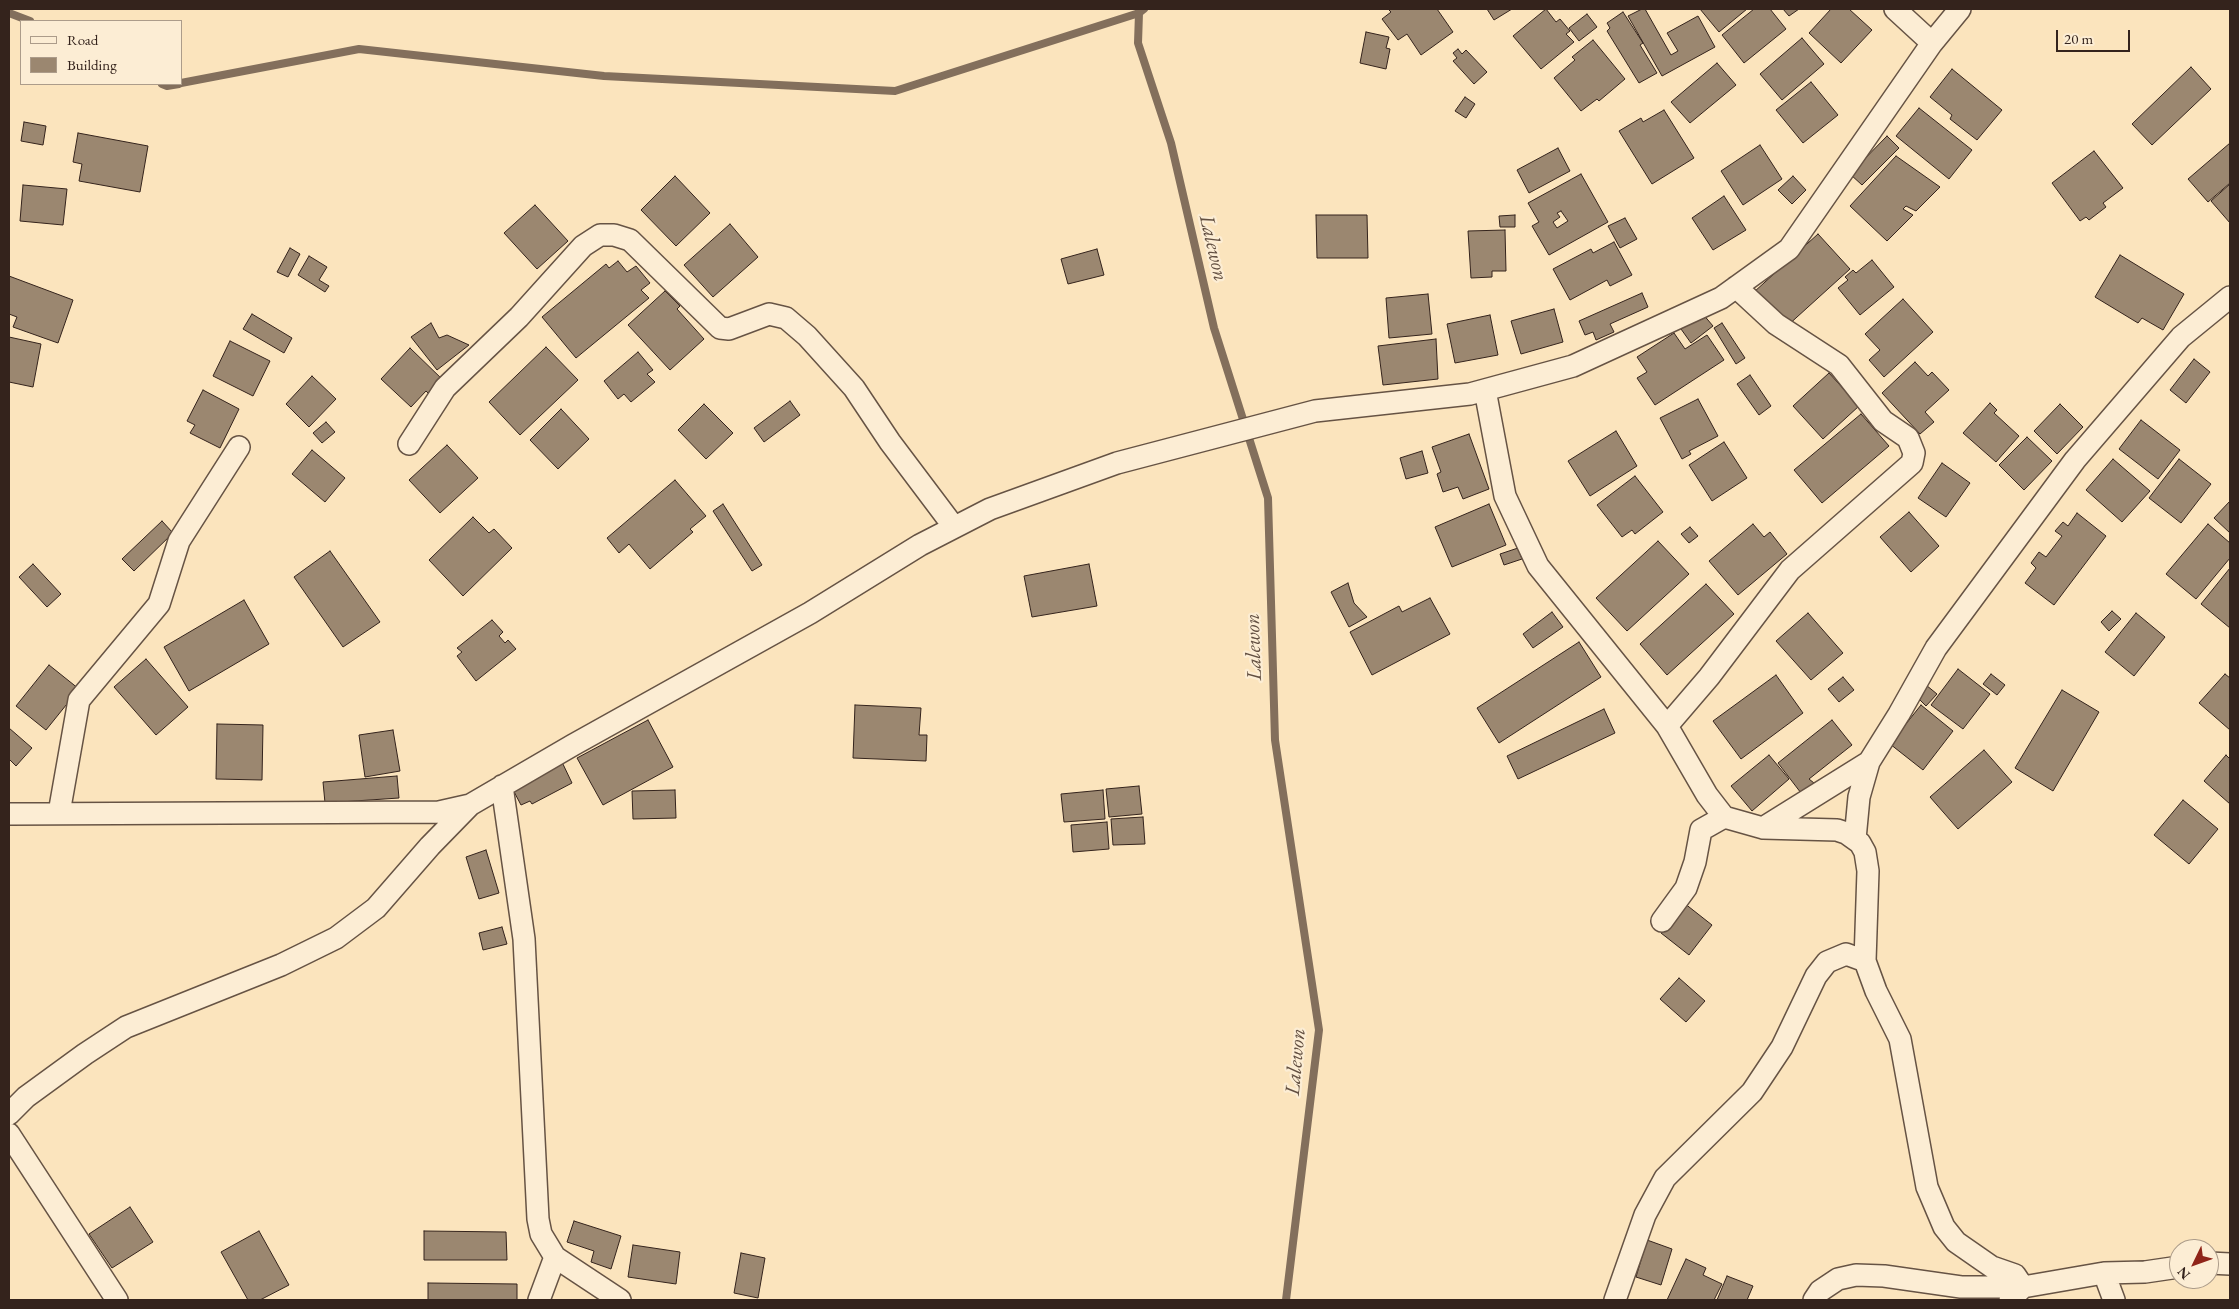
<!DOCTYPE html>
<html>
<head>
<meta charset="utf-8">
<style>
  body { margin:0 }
  #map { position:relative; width:2239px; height:1309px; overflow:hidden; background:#fbe4bd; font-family:"EB Garamond",serif }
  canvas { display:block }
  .frame { position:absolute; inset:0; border:10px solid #34231c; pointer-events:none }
  .legend { position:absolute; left:20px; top:20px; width:162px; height:65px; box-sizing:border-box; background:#fcedd4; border:1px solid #ac9c8a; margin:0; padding:6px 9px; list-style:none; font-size:15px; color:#34231c }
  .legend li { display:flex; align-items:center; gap:10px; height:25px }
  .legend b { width:25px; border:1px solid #ac9c8a }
  .north { position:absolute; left:2169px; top:1239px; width:50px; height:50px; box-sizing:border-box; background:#fcedd4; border:1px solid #ac9c8a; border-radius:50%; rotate:228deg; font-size:14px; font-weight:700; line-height:20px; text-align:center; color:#34231c }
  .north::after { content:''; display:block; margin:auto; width:18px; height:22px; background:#8f2418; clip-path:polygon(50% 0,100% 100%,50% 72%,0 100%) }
  .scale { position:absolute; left:2056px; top:30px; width:74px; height:22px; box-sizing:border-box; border:2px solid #34231c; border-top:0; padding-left:6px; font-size:15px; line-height:18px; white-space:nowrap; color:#34231c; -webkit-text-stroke:4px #fcedd4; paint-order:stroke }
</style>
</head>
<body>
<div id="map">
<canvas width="2239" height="1309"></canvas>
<div class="frame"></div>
<ul class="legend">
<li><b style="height:6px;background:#fcedd4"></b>Road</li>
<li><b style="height:14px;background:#9b8770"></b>Building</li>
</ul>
<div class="north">N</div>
<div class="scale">20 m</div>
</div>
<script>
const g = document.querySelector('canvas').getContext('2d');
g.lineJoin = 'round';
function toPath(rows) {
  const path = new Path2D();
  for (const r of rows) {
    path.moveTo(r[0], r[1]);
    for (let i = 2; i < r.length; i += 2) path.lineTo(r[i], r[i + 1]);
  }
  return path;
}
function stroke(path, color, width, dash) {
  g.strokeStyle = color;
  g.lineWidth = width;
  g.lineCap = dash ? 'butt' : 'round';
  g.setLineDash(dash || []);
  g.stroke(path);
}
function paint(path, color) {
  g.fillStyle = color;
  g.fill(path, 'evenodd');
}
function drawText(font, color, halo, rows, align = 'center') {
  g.font = font + ' "EB Garamond",serif';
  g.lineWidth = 4.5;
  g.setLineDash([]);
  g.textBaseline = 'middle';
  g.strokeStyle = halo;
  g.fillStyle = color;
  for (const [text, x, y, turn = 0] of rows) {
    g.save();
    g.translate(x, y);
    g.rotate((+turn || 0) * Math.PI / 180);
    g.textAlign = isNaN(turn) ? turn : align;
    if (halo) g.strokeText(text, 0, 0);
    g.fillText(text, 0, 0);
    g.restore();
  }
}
stroke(toPath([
  [9,13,30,21],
  [1139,13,1138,43,1171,143,1214,328,1268,498,1275,740,1319,1030,1286,1300],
  [181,83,359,49,604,76,895,91,1139,13,1144,9],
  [162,84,167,86,179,84]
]), '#836f5c', 8);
const building = toPath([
  [1388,9,1437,9,1453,32,1421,55,1407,34,1398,40,1382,19,1391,12,1388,9],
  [1487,9,1512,9,1494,20,1487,9],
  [1546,9,1556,22,1560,19,1570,31,1566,34,1574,42,1541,69,1513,36,1546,9],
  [1642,9,1645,9,1671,55,1678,51,1667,33,1698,16,1715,47,1662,76,1628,16,1642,9],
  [1700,9,1747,9,1719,32,1700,9],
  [1754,9,1770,9,1786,29,1744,63,1722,35,1754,9],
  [1783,9,1799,9,1789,16,1783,9],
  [1831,9,1849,9,1872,30,1841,63,1809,33,1831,9],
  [1623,12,1643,43,1640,45,1657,73,1639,83,1607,31,1610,28,1607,23,1623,12],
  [1587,14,1597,27,1579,41,1569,28,1587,14],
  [1366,32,1389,37,1386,48,1390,49,1386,69,1360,63,1366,32],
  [1802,38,1824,64,1782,100,1760,74,1802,38],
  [1593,40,1625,79,1599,101,1597,99,1581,111,1554,78,1575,60,1572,57,1593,40],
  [1458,49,1462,54,1466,50,1487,72,1474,84,1453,61,1457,58,1453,53,1458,49],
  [1717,63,1736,85,1690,123,1671,102,1717,63],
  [2191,67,2211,89,2152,145,2132,124,2191,67],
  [1952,69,2002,110,1977,140,1950,119,1952,115,1930,97,1952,69],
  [1811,82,1838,115,1803,143,1776,110,1811,82],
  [1465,97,1475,104,1466,118,1455,111,1465,97],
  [1919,108,1972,150,1949,179,1896,136,1919,108],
  [1664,110,1694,158,1652,184,1619,131,1641,118,1643,122,1664,110],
  [24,122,46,126,43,145,21,141,24,122],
  [78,133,148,146,140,192,79,181,82,164,73,162,78,133],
  [1887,136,1899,148,1862,185,1850,174,1887,136],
  [2230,143,2230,183,2208,202,2188,179,2230,143],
  [1760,145,1782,179,1743,205,1721,171,1760,145],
  [1558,148,1570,171,1529,193,1517,170,1558,148],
  [2094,151,2123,188,2103,203,2106,207,2089,220,2086,217,2080,221,2052,183,2094,151],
  [1896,156,1940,187,1916,211,1906,206,1903,209,1913,215,1887,241,1850,206,1896,156],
  [1581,174,1608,222,1549,255,1532,226,1539,222,1528,203,1581,174],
  [1561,211,1568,221,1557,228,1553,222,1560,217,1557,213,1561,211],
  [675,176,710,213,676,246,641,210,675,176],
  [1793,176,1806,190,1792,204,1778,190,1793,176],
  [2230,184,2230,223,2211,201,2230,184],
  [23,185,67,189,63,225,20,221,23,185],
  [1724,196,1746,230,1713,250,1692,218,1724,196],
  [535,205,568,241,537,269,504,233,535,205],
  [1316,215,1367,215,1368,258,1317,258,1316,215],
  [1515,215,1515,227,1500,227,1499,216,1515,215],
  [1625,218,1637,239,1620,248,1608,226,1625,218],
  [730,224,758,257,713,297,684,265,730,224],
  [1505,230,1506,271,1492,271,1492,277,1471,278,1468,231,1505,230],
  [1818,234,1850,269,1786,327,1754,292,1818,234],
  [1614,242,1632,275,1610,286,1607,280,1570,300,1553,269,1591,249,1593,253,1614,242],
  [290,248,300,254,288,277,277,272,290,248],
  [1097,249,1104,275,1068,284,1061,259,1097,249],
  [2120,255,2184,294,2163,330,2142,318,2138,323,2095,297,2120,255],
  [309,256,327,267,319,280,329,286,325,292,298,275,309,256],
  [1872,260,1894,287,1860,315,1838,288,1848,280,1845,277,1853,270,1856,273,1872,260],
  [618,261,627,272,636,266,650,283,641,290,649,298,576,358,542,317,606,264,609,268,618,261],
  [9,276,73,300,58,343,13,327,17,317,9,314,9,276],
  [665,291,680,306,677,309,704,339,670,370,628,325,665,291],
  [1642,293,1648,307,1610,324,1614,332,1596,340,1593,332,1585,335,1579,321,1642,293],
  [1428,294,1432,334,1389,338,1386,298,1428,294],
  [1903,299,1933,332,1884,377,1869,360,1880,350,1865,334,1903,299],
  [1554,309,1563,342,1521,354,1511,321,1554,309],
  [1702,313,1713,326,1691,343,1681,329,1702,313],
  [252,314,292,338,284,353,243,329,252,314],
  [1490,315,1498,355,1455,363,1447,324,1490,315],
  [431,323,439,338,447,335,469,345,437,370,411,337,431,323],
  [1722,323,1745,358,1736,364,1714,328,1722,323],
  [1674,333,1685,349,1707,335,1724,360,1655,405,1637,378,1647,372,1637,357,1674,333],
  [9,337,41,344,33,387,9,382,9,337],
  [1436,339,1438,379,1383,385,1378,346,1436,339],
  [230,341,270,361,253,396,213,376,230,341],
  [546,347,578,380,520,435,489,402,546,347],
  [410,348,443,380,429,394,426,391,411,407,381,379,410,348],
  [638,352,653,370,647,374,655,382,631,402,624,394,618,399,604,381,638,352],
  [2194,359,2210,372,2186,403,2170,390,2194,359],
  [1915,362,1928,376,1932,372,1949,390,1925,412,1934,422,1920,434,1882,393,1915,362],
  [1829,373,1859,406,1823,439,1793,406,1829,373],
  [1750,375,1771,406,1759,415,1737,384,1750,375],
  [312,376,336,399,309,427,286,404,312,376],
  [203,390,239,409,220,448,190,433,195,425,187,421,203,390],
  [1698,399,1718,436,1689,451,1691,454,1682,459,1660,418,1698,399],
  [790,401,800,415,764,442,754,428,790,401],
  [1990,403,1997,410,1994,413,2019,436,1996,462,1963,433,1990,403],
  [704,404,733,433,706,459,678,430,704,404],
  [2060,404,2083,427,2057,454,2034,431,2060,404],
  [561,409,589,439,558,469,530,440,561,409],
  [1861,414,1889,446,1822,503,1794,470,1861,414],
  [2141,420,2180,450,2158,479,2119,449,2141,420],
  [326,422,335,432,322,443,313,433,326,422],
  [1616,431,1637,466,1590,496,1568,461,1616,431],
  [1469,434,1489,489,1463,499,1458,487,1443,492,1437,474,1441,472,1432,447,1469,434],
  [2027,437,2052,461,2024,490,1999,465,2027,437],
  [1724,442,1747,478,1712,501,1689,465,1724,442],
  [447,445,478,478,440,513,409,480,447,445],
  [312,450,345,478,325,502,292,474,312,450],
  [1422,451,1428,473,1406,479,1400,458,1422,451],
  [2113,459,2150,491,2122,522,2086,490,2113,459],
  [2179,459,2211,484,2181,523,2149,498,2179,459],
  [1942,463,1970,483,1946,517,1918,498,1942,463],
  [1635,476,1663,512,1635,534,1632,530,1622,537,1597,505,1635,476],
  [675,480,706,516,690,529,693,532,650,569,629,544,619,553,607,538,675,480],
  [2230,501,2230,533,2214,518,2230,501],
  [723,504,762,565,752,571,713,511,723,504],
  [1489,504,1506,545,1452,567,1435,527,1489,504],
  [1909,512,1939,546,1911,572,1880,537,1909,512],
  [2077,513,2106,536,2054,605,2025,583,2036,568,2031,563,2039,552,2046,557,2062,536,2055,531,2063,522,2068,526,2077,513],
  [473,517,489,533,494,529,512,548,463,596,429,560,473,517],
  [162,521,173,533,134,571,122,559,162,521],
  [1753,524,1764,537,1770,532,1787,554,1738,595,1709,561,1753,524],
  [2208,524,2230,543,2230,558,2196,599,2166,574,2208,524],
  [1690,527,1698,536,1689,543,1681,534,1690,527],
  [1658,541,1689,574,1627,631,1596,598,1658,541],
  [1518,548,1522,559,1504,565,1500,554,1518,548],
  [330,551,380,622,343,647,294,577,330,551],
  [33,564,61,594,47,607,19,577,33,564],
  [1089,564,1097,606,1032,617,1024,576,1089,564],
  [2230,568,2230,628,2201,604,2230,568],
  [1348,583,1354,603,1367,617,1349,627,1331,592,1348,583],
  [1706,584,1734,614,1667,675,1640,644,1706,584],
  [1430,598,1450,634,1372,675,1350,632,1399,606,1402,612,1430,598],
  [244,600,269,644,189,691,164,647,244,600],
  [2112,611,2121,619,2109,631,2101,622,2112,611],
  [1552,612,1563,627,1533,648,1523,634,1552,612],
  [1808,613,1843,653,1811,680,1776,641,1808,613],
  [2136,613,2165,637,2134,676,2105,652,2136,613],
  [492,620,503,632,499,636,505,643,508,640,516,649,476,681,457,656,462,652,457,648,492,620],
  [1579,642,1601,677,1499,743,1477,708,1579,642],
  [146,659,188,707,156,735,114,687,146,659],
  [49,665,79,689,46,730,16,706,49,665],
  [1958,669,1990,694,1963,729,1931,705,1958,669],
  [1991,674,2005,685,1997,695,1983,684,1991,674],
  [2225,674,2230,678,2230,730,2199,703,2225,674],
  [1776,675,1803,713,1741,759,1713,721,1776,675],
  [1843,677,1854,690,1839,702,1828,689,1843,677],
  [1926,685,1937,694,1926,706,1916,696,1926,685],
  [2062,690,2099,712,2053,791,2015,768,2062,690],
  [855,705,921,708,919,735,927,735,926,761,853,758,855,705],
  [1921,705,1953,731,1923,770,1890,744,1921,705],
  [1604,709,1615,733,1518,779,1507,756,1604,709],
  [648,720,673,767,603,805,577,758,648,720],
  [1832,720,1852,745,1809,779,1814,783,1801,793,1778,763,1832,720],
  [217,724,263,725,262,780,216,779,217,724],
  [9,728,32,748,16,766,9,759,9,728],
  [393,730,400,771,365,777,359,735,393,730],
  [1984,750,2012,782,1958,829,1930,797,1984,750],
  [1769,755,1789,779,1752,811,1731,786,1769,755],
  [2226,755,2230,759,2230,804,2204,781,2226,755],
  [561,760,572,783,532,804,530,801,521,805,511,786,561,760],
  [397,776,399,798,325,803,323,782,397,776],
  [1139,786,1142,814,1109,817,1106,789,1139,786],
  [675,790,676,818,633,819,632,791,675,790],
  [1103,790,1105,819,1064,822,1061,794,1103,790],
  [2183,800,2218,829,2189,864,2154,835,2183,800],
  [1143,817,1145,844,1113,845,1111,819,1143,817],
  [1107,822,1109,849,1073,852,1071,825,1107,822],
  [486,850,499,893,479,899,466,857,486,850],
  [1684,903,1712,925,1689,955,1661,933,1684,903],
  [502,927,507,944,483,950,479,933,502,927],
  [1679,978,1705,1001,1686,1022,1660,999,1679,978],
  [130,1207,153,1242,112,1268,89,1234,130,1207],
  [574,1221,621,1236,611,1269,591,1262,594,1251,567,1242,574,1221],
  [259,1231,289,1285,260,1300,248,1300,221,1252,259,1231],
  [424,1231,506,1232,507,1260,424,1260,424,1231],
  [1647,1240,1672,1249,1661,1285,1636,1277,1647,1240],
  [633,1245,680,1252,676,1284,628,1277,633,1245],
  [741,1253,765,1258,758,1298,734,1293,741,1253],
  [1686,1259,1706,1268,1703,1275,1722,1284,1714,1300,1667,1300,1686,1259],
  [1727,1276,1753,1286,1747,1300,1717,1300,1727,1276],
  [428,1283,517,1284,517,1300,428,1300,428,1283]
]);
paint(building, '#9b8770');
stroke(building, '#34231c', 1);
const minor = toPath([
  [1895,9,1932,43],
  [1485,390,1505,496,1538,566,1667,726,1707,795,1724,817,1701,830,1695,862,1686,888,1662,921],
  [409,444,445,388,519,317,583,246,600,235,614,235,630,240,720,328,729,329,769,314,786,318,807,336,854,388,890,442,954,527],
  [1667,726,1709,677,1790,570,1912,463,1914,453,1908,438,1883,421,1839,365,1776,324,1736,287],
  [502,786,524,939,538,1219,541,1234,555,1257,620,1300],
  [59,813,79,700,159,604,179,541,239,447],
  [9,814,439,812,470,805,573,745,810,613,920,545,990,509,1117,463,1315,411,1470,394,1573,366,1721,298,1789,249,1932,43,1960,9],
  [1724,817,1763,828,1837,830,1846,833,1860,843,1865,852,1868,871,1865,961,1876,991,1900,1039,1927,1187,1944,1227,1956,1242,1992,1267,2015,1275,2023,1287,2104,1273,2145,1272,2179,1267],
  [1763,828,1869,762],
  [1855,839,1859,797,1869,762,1899,714,1936,648,2075,460,2181,337,2230,297],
  [9,1114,26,1097,85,1054,126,1027,281,965,336,938,376,908,430,846,470,805],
  [9,1134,117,1300],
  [2209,1263,2230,1264],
  [2104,1273,2114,1300],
  [539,1300,555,1257],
  [1615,1300,1645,1215,1665,1178,1752,1092,1782,1047,1816,976,1827,962,1846,954,1865,961],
  [1814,1300,1820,1291,1838,1279,1856,1275,1884,1276,1961,1287,2023,1287,2010,1300]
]);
stroke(minor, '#665344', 24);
stroke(minor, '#fcedd4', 21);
drawText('italic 21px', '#624f41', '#fcedd4', [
  ["Lalewon",1213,248,77],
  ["Lalewon",1254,647,-92],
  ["Lalewon",1296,1062,-85]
]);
</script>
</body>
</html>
